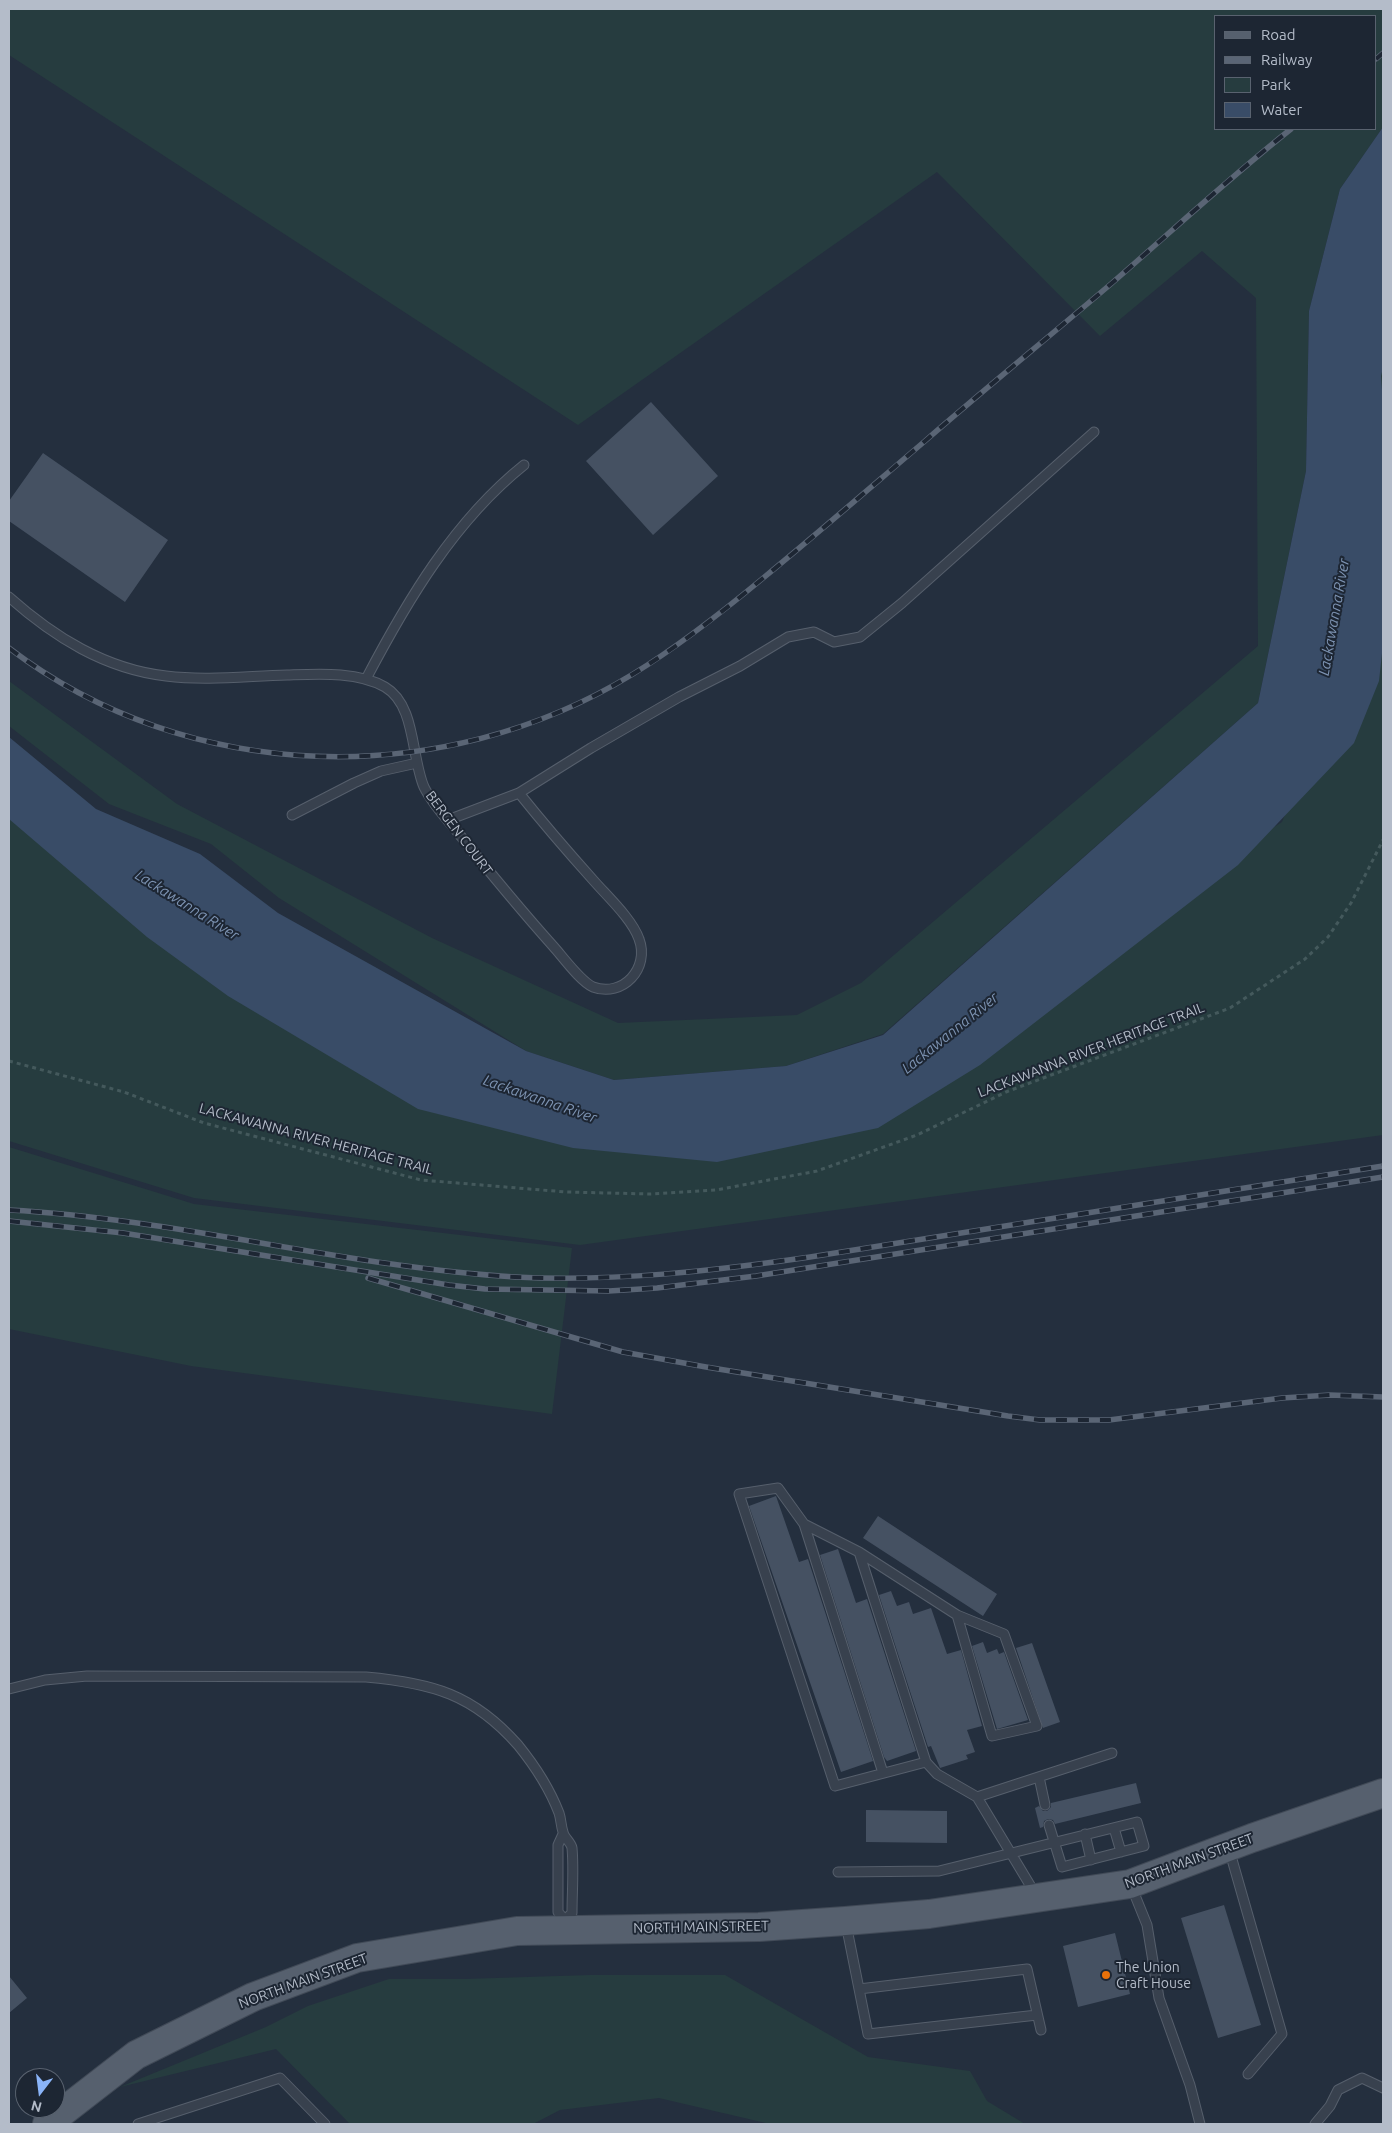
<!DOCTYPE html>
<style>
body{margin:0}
#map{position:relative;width:1392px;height:2133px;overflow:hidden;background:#242f3e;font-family:Ubuntu,sans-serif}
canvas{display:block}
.frame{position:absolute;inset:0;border:10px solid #b4bcc9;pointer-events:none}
.legend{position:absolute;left:1214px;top:15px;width:162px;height:115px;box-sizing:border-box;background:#1d2633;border:1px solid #59626f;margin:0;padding:6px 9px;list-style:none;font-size:15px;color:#b4bcc9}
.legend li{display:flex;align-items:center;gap:10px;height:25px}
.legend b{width:25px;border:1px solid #59626f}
.north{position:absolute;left:15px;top:2068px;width:50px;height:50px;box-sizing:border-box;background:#1d2633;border:1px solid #59626f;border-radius:50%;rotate:195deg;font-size:14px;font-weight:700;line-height:20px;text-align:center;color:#b4bcc9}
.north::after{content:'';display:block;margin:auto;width:18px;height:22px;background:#8ab4f8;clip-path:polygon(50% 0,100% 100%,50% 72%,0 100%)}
</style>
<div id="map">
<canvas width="1392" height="2133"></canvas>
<div class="frame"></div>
<ul class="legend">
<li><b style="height:6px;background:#56606e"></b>Road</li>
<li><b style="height:6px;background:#5a6575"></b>Railway</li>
<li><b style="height:14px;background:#263c3f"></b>Park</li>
<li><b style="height:14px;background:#394c67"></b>Water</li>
</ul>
<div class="north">N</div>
</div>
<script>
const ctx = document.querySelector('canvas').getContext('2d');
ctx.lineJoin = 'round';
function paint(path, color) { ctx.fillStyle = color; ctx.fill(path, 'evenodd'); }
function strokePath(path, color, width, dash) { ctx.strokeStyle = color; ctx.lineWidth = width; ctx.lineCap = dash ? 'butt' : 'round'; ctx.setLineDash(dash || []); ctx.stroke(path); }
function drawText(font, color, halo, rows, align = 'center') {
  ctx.font = font + ' Ubuntu,sans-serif'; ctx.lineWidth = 4; ctx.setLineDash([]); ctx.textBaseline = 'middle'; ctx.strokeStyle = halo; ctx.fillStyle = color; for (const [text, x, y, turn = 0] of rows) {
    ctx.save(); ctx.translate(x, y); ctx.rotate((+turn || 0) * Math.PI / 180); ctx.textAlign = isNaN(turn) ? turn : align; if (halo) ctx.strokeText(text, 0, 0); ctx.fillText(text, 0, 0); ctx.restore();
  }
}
paint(new Path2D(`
 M 9,9 L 1383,9 L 1383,127 L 1340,189 L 1309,311 L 1306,471 L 1258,703 L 883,1034 L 786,1066 L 614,1080 L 526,1051 L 279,898 L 211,844 L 109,804 L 9,726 L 9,681 L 177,804 L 432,938 L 618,1023 L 797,1015 L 861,983 L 1258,646 L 1256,298 L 1202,251 L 1100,336 L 937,172 L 578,425 L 9,55 ZM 1216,16 L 1376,16 L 1376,129 L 1216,129 Z
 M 1383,297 L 1383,1135 L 580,1245 L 194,1198 L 9,1141 L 9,814 L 349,1058 L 755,1104 L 1097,939 L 1282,822 L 1349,655 Z
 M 9,1147 L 194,1204 L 572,1248 L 552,1414 L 191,1366 L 9,1329 Z
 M 590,1975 L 725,1975 L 868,2057 L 970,2071 L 987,2101 L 1025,2124 L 770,2124 L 659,2098 L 560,2110 L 533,2124 L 350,2124 L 276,2049 L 120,2087 L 266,2027 L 308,2006 L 389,1979 L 465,1979 Z`), '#263c3f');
paint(new Path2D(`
 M 1383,127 L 1383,368 L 1381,376 L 1383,404 L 1383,644 L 1379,681 L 1354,743 L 1238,865 L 980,1065 L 878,1128 L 717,1162 L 573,1148 L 418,1109 L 228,996 L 147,937 L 9,819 L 9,737 L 96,809 L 200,854 L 278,913 L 526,1051 L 614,1080 L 786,1066 L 883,1035 L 1258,703 L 1306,471 L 1309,311 L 1340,189 Z`), '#394c67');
paint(new Path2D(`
 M 651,402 L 718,476 L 653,535 L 586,461 Z
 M 43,453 L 168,540 L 125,602 L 9,521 L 9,501 Z
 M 776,1496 L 799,1562 L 808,1559 L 873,1761 L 841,1772 L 749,1506 Z
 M 878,1516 L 997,1594 L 983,1616 L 863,1538 Z
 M 838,1549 L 856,1603 L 867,1599 L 916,1751 L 887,1761 L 884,1757 L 820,1555 Z
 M 891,1591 L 897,1606 L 909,1602 L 913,1614 L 931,1608 L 947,1654 L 961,1650 L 982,1726 L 967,1730 L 975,1752 L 966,1755 L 968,1759 L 940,1768 L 931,1746 L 928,1747 L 879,1595 Z
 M 983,1642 L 987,1653 L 997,1649 L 999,1654 L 1004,1652 L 1028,1720 L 997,1729 L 972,1646 Z
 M 1032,1643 L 1060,1722 L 1043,1728 L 1016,1648 Z
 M 1136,1783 L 1141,1803 L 1055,1824 L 1053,1820 L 1048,1819 L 1044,1821 L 1043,1827 L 1040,1828 L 1035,1808 L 1039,1806 L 1043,1811 L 1047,1811 L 1051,1807 L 1051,1803 Z
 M 866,1810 L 947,1811 L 947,1843 L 866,1842 Z
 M 1224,1905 L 1261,2025 L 1218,2038 L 1181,1918 Z
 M 1115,1933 L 1130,1994 L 1078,2007 L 1063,1946 Z
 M 9,1976 L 27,1998 L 9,2013 Z`), '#455162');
const lane = new Path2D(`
 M 9,597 C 54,637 105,669 166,676 C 206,681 247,676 287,675 C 316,674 358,671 385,687 C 416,705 411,757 424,787 C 432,803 444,816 455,829 C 487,869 519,908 553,946 C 563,957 580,981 593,987 C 623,998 650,968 639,939 C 632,919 608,897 594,881 C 568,852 543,823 519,793
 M 366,679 C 407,601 454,521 524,465
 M 292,815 L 354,783 L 381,771 L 417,763
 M 448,820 L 519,793 L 591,748 L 679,697 L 740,666 L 788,637 L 814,632 L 834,642 L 860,637 L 902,603 L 1094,432
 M 804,1524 L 778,1488 L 739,1494 L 835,1786 L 926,1762
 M 859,1552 L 926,1762 L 937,1774 L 977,1797
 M 9,1689 L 45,1680 L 87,1676 L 366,1677 C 432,1683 473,1694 518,1745 C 535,1766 549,1787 559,1813 C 561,1819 561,1826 563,1832 C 564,1838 571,1842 572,1848 C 574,1869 572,1892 572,1913 L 565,1920 L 558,1912 L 558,1845 L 563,1834
 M 883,1773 L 804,1524 L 859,1552 L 957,1615 L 992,1736 L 1037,1726 L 1004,1634 L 957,1615
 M 1039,1777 L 1045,1805
 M 1114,1828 L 1121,1852
 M 1085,1834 L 1091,1860
 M 1229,1849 L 1282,2034 L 1248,2074
 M 838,1872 L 939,1871 L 1137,1822 L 1144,1846 L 1062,1867 L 1049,1825
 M 1132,1888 L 1147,1925 L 1159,1998 L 1190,2085 L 1200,2124
 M 1036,1895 L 977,1797 L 1112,1753
 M 846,1924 L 868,2034 L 1037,2015
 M 859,1989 L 1027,1969 L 1041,2030
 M 138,2124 L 280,2078 L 325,2124
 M 1315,2124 L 1330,2106 L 1338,2090 L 1362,2078 L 1383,2088`);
const primary = new Path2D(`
 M 47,2124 L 136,2055 L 253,1997 L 357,1958 L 517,1931 L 759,1927 L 845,1921 L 929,1914 L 1130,1884 L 1252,1838 L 1383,1793`);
strokePath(lane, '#565f6c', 11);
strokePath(primary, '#414a57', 30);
strokePath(new Path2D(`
 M 9,1061 L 124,1092 L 204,1123 L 421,1180 L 566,1192 L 651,1194 L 716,1190 L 817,1171 L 917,1135 L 1006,1092 L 1230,1008 L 1305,959 L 1328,937 L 1351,903 L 1383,840`), '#44595c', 3, [4, 4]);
strokePath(lane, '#38414e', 9);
strokePath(primary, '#56606e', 28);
const rail = new Path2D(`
 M 1376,59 L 1383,53
 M 9,648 C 189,785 442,791 633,674 C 679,646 721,613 762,579 C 817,534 871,487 925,441 C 987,387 1050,336 1112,283 C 1171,232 1229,178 1291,129
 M 9,1210 C 179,1219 345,1267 515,1277 C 614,1282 713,1271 810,1257 L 1383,1166
 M 9,1221 L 123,1233 L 449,1285 L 485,1289 L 609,1291 L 657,1288 L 756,1276 L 1383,1177
 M 368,1278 L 623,1352 L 706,1367 L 1008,1416 L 1040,1420 L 1109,1420 L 1282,1398 L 1330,1395 L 1383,1397`);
strokePath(rail, '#5a6575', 5.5);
strokePath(rail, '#1d2633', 4, [11]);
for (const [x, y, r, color] of [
 [1106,1975,5,"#e8710a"]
]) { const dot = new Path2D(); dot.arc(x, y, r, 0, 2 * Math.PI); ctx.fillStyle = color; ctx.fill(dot); strokePath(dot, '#1d2633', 2); }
drawText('14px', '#b4bcc9', '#1d2633', [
 ["BERGEN COURT",459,833,53],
 ["LACKAWANNA RIVER HERITAGE TRAIL",1091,1050,-21],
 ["LACKAWANNA RIVER HERITAGE TRAIL",316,1139,15],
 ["NORTH MAIN STREET",1189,1861,-20],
 ["NORTH MAIN STREET",701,1927,-1],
 ["NORTH MAIN STREET",303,1981,-20]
]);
drawText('14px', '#b4bcc9', '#1d2633', [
 ["The Union",1116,1967],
 ["Craft House",1116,1983]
], 'left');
drawText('italic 15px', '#7c92b1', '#1d2633', [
 ["Lackawanna River",1334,617,-80],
 ["Lackawanna River",187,905,32],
 ["Lackawanna River",950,1033,-39],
 ["Lackawanna River",540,1099,19]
]);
</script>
